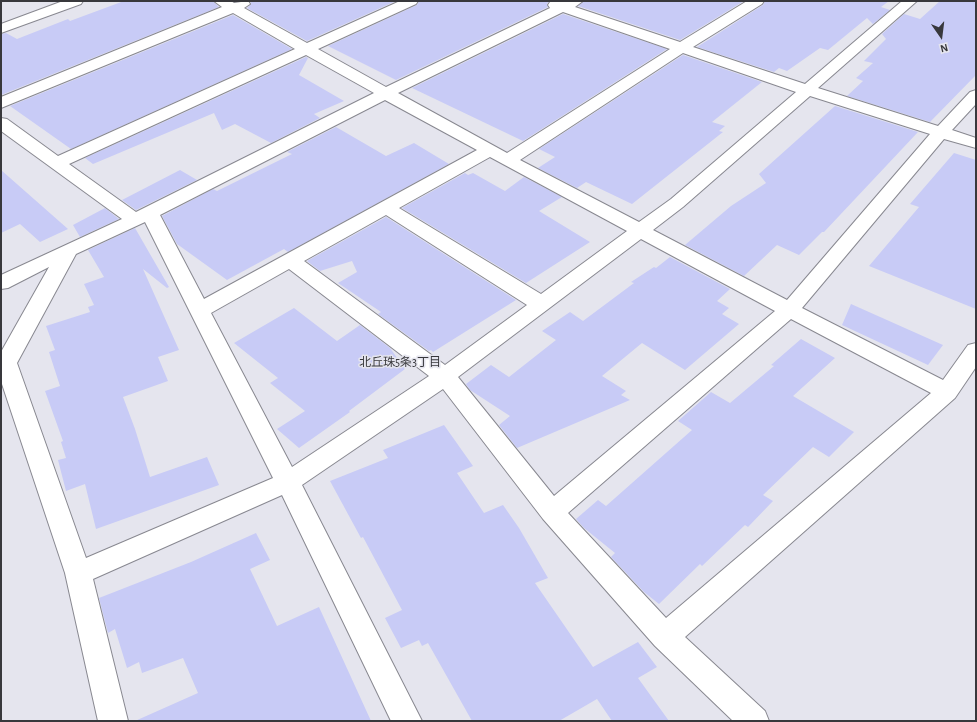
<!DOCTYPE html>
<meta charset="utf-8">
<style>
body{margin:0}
#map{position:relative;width:977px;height:722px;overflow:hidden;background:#e5e5ee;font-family:"Alegreya Sans",sans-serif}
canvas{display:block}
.frame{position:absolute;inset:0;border:2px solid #38383c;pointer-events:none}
.north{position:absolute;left:921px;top:16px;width:40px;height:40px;-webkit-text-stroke:3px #e5e5ee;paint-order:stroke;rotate:166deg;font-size:11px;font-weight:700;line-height:16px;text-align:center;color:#38383c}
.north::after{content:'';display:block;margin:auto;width:14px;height:18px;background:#38383c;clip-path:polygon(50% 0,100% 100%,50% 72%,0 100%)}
</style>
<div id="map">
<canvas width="977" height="722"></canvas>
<div class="frame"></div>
<div class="north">N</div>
</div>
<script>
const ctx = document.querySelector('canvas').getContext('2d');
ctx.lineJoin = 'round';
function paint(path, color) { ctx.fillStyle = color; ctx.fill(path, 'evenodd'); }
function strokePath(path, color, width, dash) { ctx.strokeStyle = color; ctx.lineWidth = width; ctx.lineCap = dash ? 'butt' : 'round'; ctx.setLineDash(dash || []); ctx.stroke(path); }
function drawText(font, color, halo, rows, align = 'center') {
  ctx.font = font + ' "Alegreya Sans","Noto Sans JP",sans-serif'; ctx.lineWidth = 3; ctx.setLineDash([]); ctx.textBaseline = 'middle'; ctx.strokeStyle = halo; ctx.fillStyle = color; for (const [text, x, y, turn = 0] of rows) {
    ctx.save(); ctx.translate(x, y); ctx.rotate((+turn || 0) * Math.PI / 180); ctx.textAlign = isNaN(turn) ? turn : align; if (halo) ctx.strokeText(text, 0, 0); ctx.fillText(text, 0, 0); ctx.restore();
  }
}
paint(new Path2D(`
 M 124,1 L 213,1 L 219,7 L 1,95 L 1,34 L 6,33 L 17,39 L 68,19 L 70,21 Z
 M 250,1 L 396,1 L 307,41 L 247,8 L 251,4 Z
 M 419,1 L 549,1 L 547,4 L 548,7 L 396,80 L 328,46 L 417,5 Z
 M 584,1 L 744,1 L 680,40 L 578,6 Z
 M 765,1 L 889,1 L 881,7 L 890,10 L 873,24 L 867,18 L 828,50 L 820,48 L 787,71 L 779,68 L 774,72 L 697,47 L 763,5 Z
 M 940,1 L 976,1 L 976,75 L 930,122 L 847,96 L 863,81 L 856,78 L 873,63 L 864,61 L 886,39 L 882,34 L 904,14 L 920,19 Z
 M 563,14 L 667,49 L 523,141 L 412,88 Z
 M 233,15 L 292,49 L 71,149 L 10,106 Z
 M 683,55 L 762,82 L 712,122 L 725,126 L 719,131 L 723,132 L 632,204 L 586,182 L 577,188 L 538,168 L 555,157 L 539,149 Z
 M 306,57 L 308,58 L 299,75 L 344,101 L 314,114 L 320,118 L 271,143 L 235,124 L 222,130 L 214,113 L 93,164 L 85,158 Z
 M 835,106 L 918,132 L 824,232 L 822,232 L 799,255 L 777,245 L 744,276 L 685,245 L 731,206 L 766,183 L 759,174 Z
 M 336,127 L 386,156 L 414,143 L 449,164 L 288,252 L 284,249 L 227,280 L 177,244 L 162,216 L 213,189 L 217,191 L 292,154 L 287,152 Z
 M 954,153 L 976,160 L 976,309 L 869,266 L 919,207 L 910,204 Z
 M 1,170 L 68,229 L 40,242 L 20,224 L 1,233 Z
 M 180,170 L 197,180 L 136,210 L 122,200 Z
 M 465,173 L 468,175 L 473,173 L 505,191 L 524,177 L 562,197 L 539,211 L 590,242 L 526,283 L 402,208 Z
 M 105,208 L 119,219 L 80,237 L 73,225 Z
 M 386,217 L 516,300 L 433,352 L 431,350 L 429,351 L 378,314 L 381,312 L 338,283 L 357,272 L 352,261 L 320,271 L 307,261 Z
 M 135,228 L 169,287 L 167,288 L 143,269 L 179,350 L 158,357 L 168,381 L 123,397 L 135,429 L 150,477 L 207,457 L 219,485 L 96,529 L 85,484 L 66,491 L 58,460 L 66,458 L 61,442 L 63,441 L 45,391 L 60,386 L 49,352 L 55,350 L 46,326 L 90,312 L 88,307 L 94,305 L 84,284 L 104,277 L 88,250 Z
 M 670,257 L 730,289 L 717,301 L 729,308 L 722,314 L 739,324 L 685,370 L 642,343 L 602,376 L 626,391 L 621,395 L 630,400 L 517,448 L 499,425 L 510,416 L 470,390 L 466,384 L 491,365 L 509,377 L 556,340 L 542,331 L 570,312 L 583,321 L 634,283 L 631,282 L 654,267 L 656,268 Z
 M 851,304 L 943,345 L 928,365 L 842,325 Z
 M 294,308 L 337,341 L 360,325 L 390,348 L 405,369 L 349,411 L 350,412 L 299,448 L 277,429 L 305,411 L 270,383 L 278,378 L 234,343 Z
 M 801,339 L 835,358 L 793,396 L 854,432 L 829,457 L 813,447 L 763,495 L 773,501 L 748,527 L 745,525 L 702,566 L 700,564 L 659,604 L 644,592 L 611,557 L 615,553 L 584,528 L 576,519 L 598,500 L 606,506 L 692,430 L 678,421 L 711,392 L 730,403 L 774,366 L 771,365 Z
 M 444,425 L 473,466 L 457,473 L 484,513 L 503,505 L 519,528 L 548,578 L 535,583 L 593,667 L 638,642 L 657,667 L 638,678 L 669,721 L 612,721 L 597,699 L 559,721 L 472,721 L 428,643 L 422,646 L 419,640 L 401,648 L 385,618 L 402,610 L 363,537 L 361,538 L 330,481 L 388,458 L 383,450 Z
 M 256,533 L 270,560 L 250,569 L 277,626 L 319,607 L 371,721 L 135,721 L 198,693 L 183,658 L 142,673 L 139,662 L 127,668 L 115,629 L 108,633 L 99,598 L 191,562 Z`), '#c8cbf6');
const minor = new Path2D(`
 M 63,1 L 83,1 L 81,4 L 1,33 L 1,24 Z
 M 214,1 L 231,1 L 234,3 L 248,1 L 250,4 L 244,8 L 307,43 L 400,1 L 418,1 L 416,4 L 318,49 L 386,87 L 550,8 L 548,5 L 550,2 C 558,0 574,1 583,1 L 575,7 L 680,42 L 747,1 L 764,1 L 762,4 L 693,47 L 805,84 L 902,1 L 917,1 L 818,88 L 938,126 L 970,92 L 976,90 L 976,104 L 952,130 L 976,138 L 976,148 L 944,139 L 802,308 L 943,380 L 968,345 L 976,343 L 976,367 L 955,398 L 685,637 L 765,711 L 769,721 L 733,721 L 655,646 L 543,519 L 443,389 L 302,485 L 422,721 L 391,721 L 282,495 L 93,579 L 128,721 L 98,721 L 65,573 L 1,381 L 1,352 L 49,267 L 8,288 L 1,289 L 1,275 L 122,219 L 1,131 L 1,118 L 7,119 L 58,156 L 295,49 L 233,13 L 1,108 L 1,97 L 222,7 ZM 563,12 L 670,49 L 507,153 L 398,93 ZM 683,53 L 796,92 L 671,199 L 639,222 L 520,160 ZM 306,55 L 374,93 L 136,212 L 69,164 ZM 810,96 L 930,134 L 787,300 L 653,230 L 683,207 ZM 385,100 L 477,150 L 204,299 L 160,215 ZM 490,157 L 627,231 L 541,294 L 399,208 ZM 386,215 L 527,305 L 445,365 L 304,261 ZM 145,222 L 273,478 L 86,558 L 17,363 L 76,254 ZM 641,239 L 775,311 L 554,496 L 458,377 ZM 289,269 L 429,376 L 292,467 L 211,313 ZM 791,319 L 931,393 L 666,618 L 568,513 Z`);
strokePath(minor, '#888890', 2);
paint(minor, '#fff');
drawText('12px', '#38383c', '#e5e5ee', [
 ["北丘珠5条3丁目",400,362]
]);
</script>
